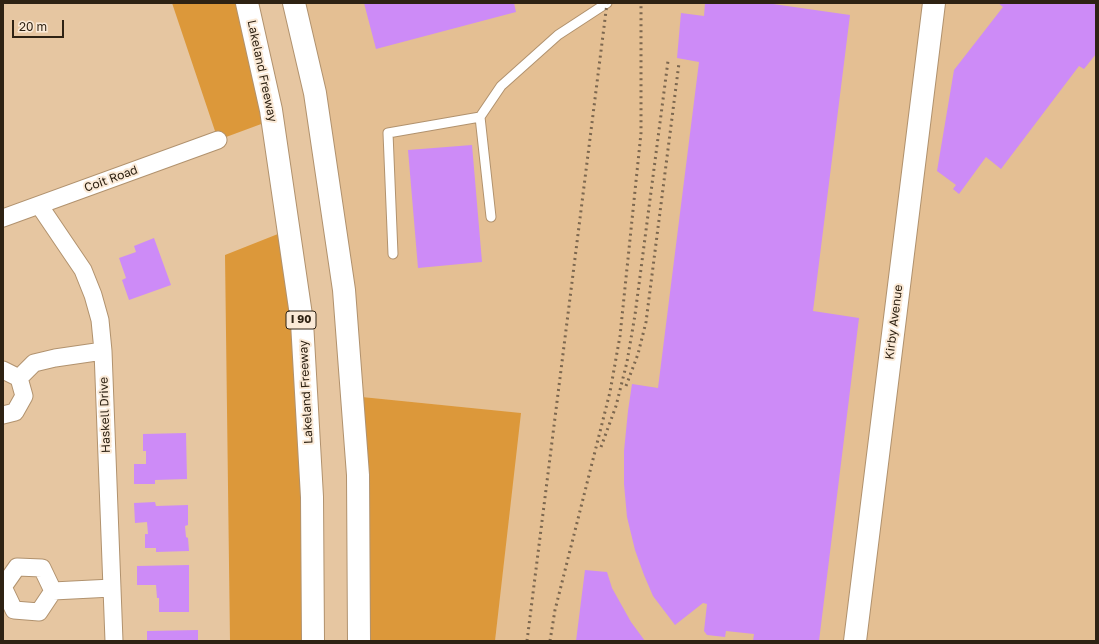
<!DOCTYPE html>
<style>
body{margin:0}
#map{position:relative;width:1099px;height:644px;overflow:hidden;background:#e6c6a1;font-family:"Golos Text",sans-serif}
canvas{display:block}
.frame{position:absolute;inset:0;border:4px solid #2e2213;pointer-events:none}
.scale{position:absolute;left:12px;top:20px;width:52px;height:18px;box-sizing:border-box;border:2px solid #2e2213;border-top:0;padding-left:5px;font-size:12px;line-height:14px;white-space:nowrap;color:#2e2213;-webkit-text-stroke:3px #fbead7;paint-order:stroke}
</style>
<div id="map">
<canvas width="1099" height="644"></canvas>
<div class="frame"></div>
<div class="scale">20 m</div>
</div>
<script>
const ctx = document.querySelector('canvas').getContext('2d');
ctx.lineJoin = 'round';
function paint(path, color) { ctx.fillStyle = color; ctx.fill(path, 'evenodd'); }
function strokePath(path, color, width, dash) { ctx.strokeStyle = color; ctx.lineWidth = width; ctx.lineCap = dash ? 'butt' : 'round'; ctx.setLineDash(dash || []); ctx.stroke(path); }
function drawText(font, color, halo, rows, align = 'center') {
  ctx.font = font + ' "Golos Text",sans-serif'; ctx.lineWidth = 4; ctx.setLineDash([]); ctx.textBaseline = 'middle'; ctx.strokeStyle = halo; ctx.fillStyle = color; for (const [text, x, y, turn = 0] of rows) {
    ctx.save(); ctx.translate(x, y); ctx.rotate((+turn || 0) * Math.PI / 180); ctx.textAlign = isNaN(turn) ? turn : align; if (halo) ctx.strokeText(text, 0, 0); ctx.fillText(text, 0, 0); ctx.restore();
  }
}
paint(new Path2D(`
 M 294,3 L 1096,3 L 1096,641 L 495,641 L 520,413 L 352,396 Z`), '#e4bf93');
paint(new Path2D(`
 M 172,3 L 247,3 L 272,120 L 218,140 Z
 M 288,230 L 313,641 L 230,641 L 225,255 Z
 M 352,396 L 521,413 L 495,641 L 359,641 Z`), '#dc983a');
paint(new Path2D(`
 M 364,3 L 514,3 L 516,12 L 376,49 Z
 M 705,3 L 766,3 L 850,15 L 813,311 L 859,318 L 819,641 L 753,641 L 754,634 L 726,631 L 725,637 L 707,635 L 704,631 L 707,604 L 703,603 L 675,625 L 653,596 L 644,575 L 635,550 L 627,517 L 624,484 L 624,451 L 628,411 L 632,384 L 658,388 L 699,62 L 677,58 L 681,13 L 704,16 Z
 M 998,3 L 1096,3 L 1096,54 L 1084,69 L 1079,66 L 1001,169 L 986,157 L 959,194 L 953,189 L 956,185 L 937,171 L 954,70 L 1003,7 Z
 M 472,145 L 482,262 L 418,268 L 408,150 Z
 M 154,238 L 171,285 L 129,300 L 122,280 L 126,278 L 119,258 L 136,252 L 134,246 Z
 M 186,433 L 187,479 L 155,480 L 155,484 L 134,484 L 134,464 L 146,464 L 146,451 L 143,451 L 143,434 Z
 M 155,502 L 156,506 L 188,505 L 188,525 L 185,526 L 186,537 L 188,538 L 189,551 L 156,552 L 156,548 L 145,548 L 145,534 L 148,534 L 147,522 L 135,523 L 134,503 Z
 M 189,565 L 189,612 L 159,612 L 159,598 L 157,598 L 156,585 L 137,585 L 137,566 Z
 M 585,570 L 607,572 L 612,588 L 631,622 L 645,641 L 576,641 Z
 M 198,630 L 198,641 L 147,641 L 147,631 Z`), '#cd8bf7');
const service = new Path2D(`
 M 480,117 L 491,217
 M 393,254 L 388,133 L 480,117 L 501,86 L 558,35 L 607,3`);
const minor = new Path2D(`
 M 39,205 L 83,270 L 93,295 L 100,320 L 103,351 L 114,641
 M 3,218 L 218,140
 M 3,370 L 19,378 L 24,396 L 15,412 L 3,415
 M 19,378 L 34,363 L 55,358 L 103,351
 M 17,567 L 42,568 L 53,591 L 39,612 L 14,610 L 3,587 Z
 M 53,591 L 112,588`);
const tertiary = new Path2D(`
 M 855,641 L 934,3`);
const motorway = new Path2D(`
 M 247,3 L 271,110 L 302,322 L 312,497 L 313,641
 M 294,3 L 315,93 L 344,290 L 358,475 L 359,641`);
strokePath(service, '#b1926e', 11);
strokePath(minor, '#b1926e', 19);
strokePath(tertiary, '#b1926e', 24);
strokePath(motorway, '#b1926e', 24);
strokePath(service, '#fff', 9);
strokePath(minor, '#fff', 17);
strokePath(tertiary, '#fff', 22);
strokePath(motorway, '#fff', 22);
strokePath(new Path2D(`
 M 626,386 L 638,354 L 646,322 L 679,63
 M 601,447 L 616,406 L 627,362 L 635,315 L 668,61
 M 527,641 L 607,3
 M 550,641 L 555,610 L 610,392 L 620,336 L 641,133 L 641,3`), '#7c674f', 3, [2, 4]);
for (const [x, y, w] of [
 [301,320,30]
]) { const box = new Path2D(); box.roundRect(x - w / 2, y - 9, w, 18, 3); ctx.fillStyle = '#fbead7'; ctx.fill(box); strokePath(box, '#2e2213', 1); }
drawText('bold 11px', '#2e2213', null, [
 ["I 90",301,320]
]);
drawText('12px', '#2e2213', '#fbead7', [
 ["Lakeland Freeway",262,71,78],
 ["Coit Road",111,179,-20],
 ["Kirby Avenue",894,322,-83],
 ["Lakeland Freeway",306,392,-93],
 ["Haskell Drive",105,415,-92]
]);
</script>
